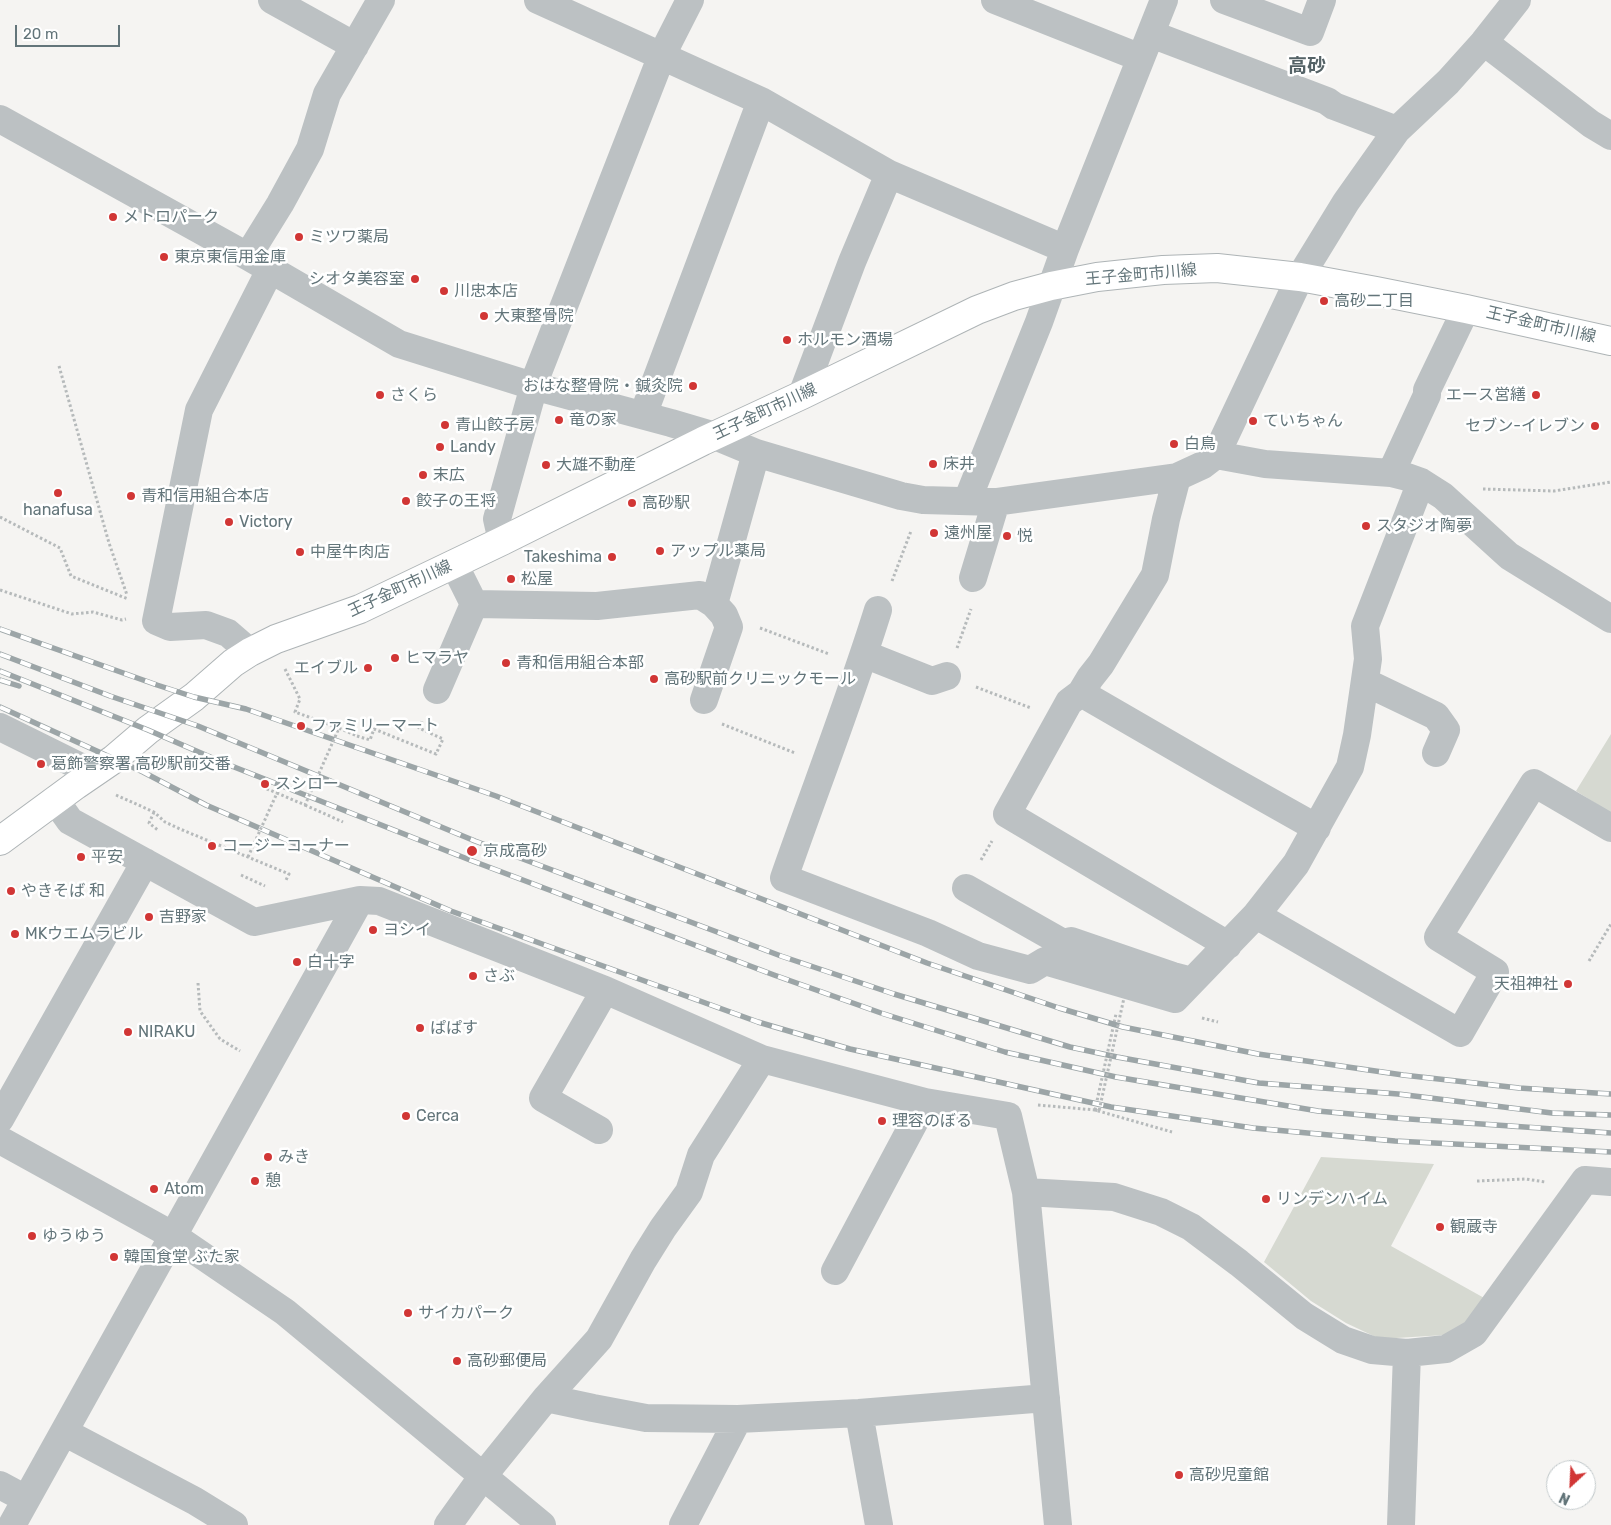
<!DOCTYPE html>
<meta charset="utf-8">
<style>
body{margin:0}
#map{position:relative;width:1611px;height:1525px;overflow:hidden;background:#f5f4f2;font-family:Rubik,sans-serif}
canvas{display:block}
.north{position:absolute;left:1546px;top:1460px;width:50px;height:50px;box-sizing:border-box;background:#fff;border:1px solid #c1c8ca;border-radius:50%;rotate:205deg;font-size:14px;font-weight:700;line-height:20px;text-align:center;color:#63757a}
.north::after{content:'';display:block;margin:auto;width:18px;height:22px;background:#d13635;clip-path:polygon(50% 0,100% 100%,50% 72%,0 100%)}
.scale{position:absolute;left:15px;top:25px;width:105px;height:22px;box-sizing:border-box;border:2px solid #63757a;border-top:0;padding-left:6px;font-size:15px;line-height:18px;white-space:nowrap;color:#63757a;-webkit-text-stroke:4px #fff;paint-order:stroke}
</style>
<div id="map">
<canvas width="1611" height="1525"></canvas>
<div class="north">N</div>
<div class="scale">20 m</div>
</div>
<script>
const ctx = document.querySelector('canvas').getContext('2d');
ctx.lineJoin = 'round';
function paint(path, color) { ctx.fillStyle = color; ctx.fill(path, 'evenodd'); }
function strokePath(path, color, width, dash) { ctx.strokeStyle = color; ctx.lineWidth = width; ctx.lineCap = dash ? 'butt' : 'round'; ctx.setLineDash(dash || []); ctx.stroke(path); }
function drawText(font, color, halo, rows, align = 'center') {
  ctx.font = font + ' Rubik,"Noto Sans JP",sans-serif'; ctx.lineWidth = 5; ctx.setLineDash([]); ctx.textBaseline = 'middle'; ctx.strokeStyle = halo; ctx.fillStyle = color; for (const [text, x, y, turn = 0] of rows) {
    ctx.save(); ctx.translate(x, y); ctx.rotate((+turn || 0) * Math.PI / 180); ctx.textAlign = isNaN(turn) ? turn : align; if (halo) ctx.strokeText(text, 0, 0); ctx.fillText(text, 0, 0); ctx.restore();
  }
}
paint(new Path2D(`
 M 1611,734 L 1611,813 L 1576,791 Z
 M 1321,1157 L 1434,1164 L 1391,1246 L 1486,1299 L 1466,1323 L 1445,1335 L 1380,1339 L 1346,1323 L 1311,1301 L 1264,1262 Z`), '#d6d9d1');
const major = new Path2D(`
 M 0,841 L 76,785 L 114,759 L 148,730 L 194,697 L 233,663 L 250,652 L 276,639 L 360,609 L 502,541 L 703,441 L 802,395 L 977,310 L 1014,296 L 1051,286 L 1097,277 L 1163,270 L 1217,268 L 1300,277 L 1376,291 L 1466,309 L 1611,341`);
strokePath(major, '#aeb4b6', 30);
strokePath(new Path2D(`
 M 59,366 L 109,543 L 127,595
 M 1483,489 L 1554,491 L 1611,482
 M 0,517 L 60,548 L 71,576 L 128,599
 M 892,581 L 911,531
 M 0,590 L 72,614 L 93,612 L 122,620 L 126,619
 M 760,628 L 829,654
 M 957,648 L 971,609
 M 285,669 L 300,699 L 295,712 L 339,728
 M 976,687 L 1031,708
 M 722,724 L 795,753
 M 357,736 L 370,740 L 374,729 L 436,754 L 443,739 L 419,728 L 423,719
 M 262,787 L 277,793
 M 116,795 L 154,812 L 165,822 L 180,829 L 289,874 L 285,882
 M 305,805 L 343,822
 M 154,812 L 149,823 L 159,831
 M 981,860 L 992,841
 M 241,875 L 265,886
 M 1589,961 L 1611,924
 M 198,983 L 200,1011 L 220,1039 L 240,1051
 M 1202,1018 L 1218,1022
 M 1038,1105 L 1095,1110 L 1172,1132
 M 1095,1110 L 1116,1014
 M 1477,1181 L 1526,1179 L 1545,1182`), '#b6babb', 3, [2.5, 2.5]);
strokePath(new Path2D(`
 M 272,0 L 355,46
 M 538,0 L 761,101 L 889,174 L 1065,249
 M 995,0 L 1141,58
 M 1224,0 L 1310,32 L 1322,0
 M 1151,34 L 1327,101 L 1334,106 L 1397,130
 M 1484,42 L 1591,124 L 1611,136
 M 0,119 L 249,257 L 399,344 L 533,386 L 671,423 L 715,436 L 756,453 L 901,496 L 923,500 L 996,502 L 1177,477 L 1203,465 L 1216,455 L 1300,277 L 1346,202 L 1397,130 L 1448,82 L 1484,42 L 1517,0
 M 249,257 L 254,246 L 280,204 L 310,149 L 327,94 L 381,0
 M 802,395 L 852,262 L 889,174
 M 643,415 L 761,101
 M 1216,455 L 1265,464 L 1391,473 L 1407,477 L 1421,482 L 1443,496 L 1509,556 L 1611,619
 M 1391,473 L 1427,395 L 1427,390 L 1466,309
 M 1177,477 L 1166,519 L 1155,575 L 1101,664 L 1090,678 L 1081,693 L 1069,702 L 1007,814 L 1228,945
 M 967,501 L 1039,322 L 1065,249 L 1164,0
 M 502,541 L 497,519 L 537,375 L 662,55 L 690,0
 M 973,578 L 996,502
 M 474,604 L 597,606 L 700,595 L 714,604 L 756,453
 M 878,610 C 850,700 815,789 784,878 L 928,933 L 978,956 L 1030,970 L 1045,961 L 1175,999 L 1256,915 L 1296,864 L 1350,767 L 1357,735 L 1368,659 L 1365,626 L 1421,482
 M 250,652 L 228,633 L 206,625 L 170,627 L 156,621 L 199,410 L 270,270
 M 864,654 L 932,681 L 947,676
 M 1365,682 L 1436,716 L 1446,730 L 1436,753
 M 437,690 L 474,604 L 454,564
 M 1081,693 L 1221,774 L 1317,828
 M 704,700 L 729,627 L 724,615 L 714,604
 M 0,727 L 93,773
 M 55,800 L 70,821 L 254,922 L 360,900 L 379,901 L 605,990 L 762,1059 L 925,1102 L 1008,1116 L 1026,1192 L 1058,1525
 M 966,888 L 1063,943 L 1071,941 L 1173,976 L 1192,981
 M 1256,915 L 1460,1033 L 1495,972 L 1438,937 L 1534,783 L 1611,828
 M 0,1119 L 145,862
 M 599,1130 L 543,1098 L 605,990
 M 0,1140 L 172,1235 L 285,1312 L 542,1525
 M 1026,1192 L 1114,1197 L 1161,1212 L 1191,1227 L 1239,1263 L 1304,1316 L 1343,1340 L 1372,1350 L 1407,1353 L 1446,1349 L 1474,1333 L 1585,1180 L 1611,1182
 M 835,1271 L 925,1102
 M 546,1398 L 593,1408 L 646,1418 L 738,1419 L 859,1413 L 1046,1398
 M 859,1413 L 879,1525
 M 64,1432 L 195,1501 L 234,1525
 M 0,1485 L 26,1499
 M 12,1525 L 360,900
 M 448,1525 L 483,1476 L 546,1398 L 599,1339 L 643,1260 L 663,1228 L 689,1192 L 701,1155 L 762,1059
 M 683,1525 L 738,1419
 M 1401,1525 L 1407,1353`), '#bcc1c3', 28);
strokePath(major, '#fff', 28);
const rail = new Path2D(`
 M 0,629 L 157,685 L 194,697 L 246,709 L 496,796 L 927,963 L 1059,1008 L 1123,1027 L 1258,1054 L 1403,1075 L 1519,1088 L 1611,1094
 M 0,654 L 110,696 L 198,726 L 475,841 L 781,956 L 894,994 L 1070,1047 L 1117,1057 L 1259,1083 L 1398,1094 L 1552,1113 L 1611,1115
 M 0,671 L 148,730 L 224,763 L 470,860 L 774,975 L 881,1013 L 1005,1052 L 1116,1077 L 1318,1111 L 1395,1118 L 1611,1133
 M 0,680 L 19,686
 M 0,707 L 143,772 L 206,805 L 451,911 L 758,1022 L 850,1049 L 1111,1107 L 1253,1128 L 1395,1141 L 1611,1152`);
strokePath(rail, '#9ca5a7', 5.5);
strokePath(rail, '#fff', 4, [11]);
strokePath(new Path2D(`
 M 248,857 L 277,793 L 305,805 L 339,728 L 357,736
 M 1095,1110 L 1099,1111 L 1124,998`), '#b6babb', 3, [2.5, 2.5]);
for (const [x, y, r, color] of [
 [113,217,5,"#d13635"],
 [299,237,5,"#d13635"],
 [164,257,5,"#d13635"],
 [415,279,5,"#d13635"],
 [444,291,5,"#d13635"],
 [1324,301,5,"#d13635"],
 [484,316,5,"#d13635"],
 [787,340,5,"#d13635"],
 [693,386,5,"#d13635"],
 [380,395,5,"#d13635"],
 [1536,395,5,"#d13635"],
 [559,420,5,"#d13635"],
 [1253,421,5,"#d13635"],
 [445,425,5,"#d13635"],
 [1595,426,5,"#d13635"],
 [1174,444,5,"#d13635"],
 [440,447,5,"#d13635"],
 [933,464,5,"#d13635"],
 [546,465,5,"#d13635"],
 [423,475,5,"#d13635"],
 [58,493,5,"#d13635"],
 [131,496,5,"#d13635"],
 [406,501,5,"#d13635"],
 [632,503,5,"#d13635"],
 [229,522,5,"#d13635"],
 [1366,526,5,"#d13635"],
 [934,533,5,"#d13635"],
 [1007,536,5,"#d13635"],
 [660,551,5,"#d13635"],
 [300,552,5,"#d13635"],
 [612,557,5,"#d13635"],
 [511,579,5,"#d13635"],
 [395,658,5,"#d13635"],
 [506,663,5,"#d13635"],
 [368,668,5,"#d13635"],
 [654,679,5,"#d13635"],
 [301,726,5,"#d13635"],
 [41,764,5,"#d13635"],
 [265,784,5,"#d13635"],
 [212,846,5,"#d13635"],
 [472,851,6,"#d13635"],
 [81,857,5,"#d13635"],
 [11,891,5,"#d13635"],
 [149,917,5,"#d13635"],
 [373,930,5,"#d13635"],
 [15,934,5,"#d13635"],
 [297,962,5,"#d13635"],
 [473,976,5,"#d13635"],
 [1568,984,5,"#d13635"],
 [420,1028,5,"#d13635"],
 [128,1032,5,"#d13635"],
 [406,1116,5,"#d13635"],
 [882,1121,5,"#d13635"],
 [268,1157,5,"#d13635"],
 [255,1181,5,"#d13635"],
 [154,1189,5,"#d13635"],
 [1266,1199,5,"#d13635"],
 [1440,1227,5,"#d13635"],
 [32,1236,5,"#d13635"],
 [114,1257,5,"#d13635"],
 [408,1313,5,"#d13635"],
 [457,1361,5,"#d13635"],
 [1179,1475,5,"#d13635"]
]) { const dot = new Path2D(); dot.arc(x, y, r, 0, 2 * Math.PI); ctx.fillStyle = color; ctx.fill(dot); strokePath(dot, '#fff', 2); }
drawText('16px', '#63757a', '#fff', [
 ["メトロパーク",123,217],
 ["ミツワ薬局",309,237],
 ["東京東信用金庫",174,257],
 ["シオタ美容室",405,279,"right"],
 ["川忠本店",454,291],
 ["高砂二丁目",1334,301],
 ["大東整骨院",494,316],
 ["ホルモン酒場",797,340],
 ["おはな整骨院・鍼灸院",683,386,"right"],
 ["さくら",390,395],
 ["エース営繕",1526,395,"right"],
 ["竜の家",569,420],
 ["ていちゃん",1263,421],
 ["青山餃子房",455,425],
 ["セブン-イレブン",1585,426,"right"],
 ["白鳥",1184,444],
 ["Landy",450,447],
 ["床井",943,464],
 ["大雄不動産",556,465],
 ["末広",433,475],
 ["青和信用組合本店",141,496],
 ["餃子の王将",416,501],
 ["高砂駅",642,503],
 ["hanafusa",58,510,"center"],
 ["Victory",239,522],
 ["スタジオ陶夢",1376,526],
 ["遠州屋",944,533],
 ["悦",1017,536],
 ["アップル薬局",670,551],
 ["中屋牛肉店",310,552],
 ["Takeshima",602,557,"right"],
 ["松屋",521,579],
 ["ヒマラヤ",405,658],
 ["青和信用組合本部",516,663],
 ["エイブル",358,668,"right"],
 ["高砂駅前クリニックモール",664,679],
 ["ファミリーマート",311,726],
 ["葛飾警察署 高砂駅前交番",51,764],
 ["スシロー",275,784],
 ["コージーコーナー",222,846],
 ["京成高砂",483,851],
 ["平安",91,857],
 ["やきそば 和",21,891],
 ["吉野家",159,917],
 ["ヨシイ",383,930],
 ["MKウエムラビル",25,934],
 ["白十字",307,962],
 ["さぶ",483,976],
 ["天祖神社",1558,984,"right"],
 ["ぱぱす",430,1028],
 ["NIRAKU",138,1032],
 ["Cerca",416,1116],
 ["理容のぼる",892,1121],
 ["みき",278,1157],
 ["憩",265,1181],
 ["Atom",164,1189],
 ["リンデンハイム",1276,1199],
 ["観蔵寺",1450,1227],
 ["ゆうゆう",42,1236],
 ["韓国食堂 ぶた家",124,1257],
 ["サイカパーク",418,1313],
 ["高砂郵便局",467,1361],
 ["高砂児童館",1189,1475]
], 'left');
drawText('16px', '#63757a', '#fff', [
 ["王子金町市川線",1141,275,-5],
 ["王子金町市川線",1541,325,13],
 ["王子金町市川線",765,412,-25],
 ["王子金町市川線",400,589,-25]
]);
drawText('bold 19px', '#546266', '#fff', [
 ["高砂",1307,67]
]);
</script>
